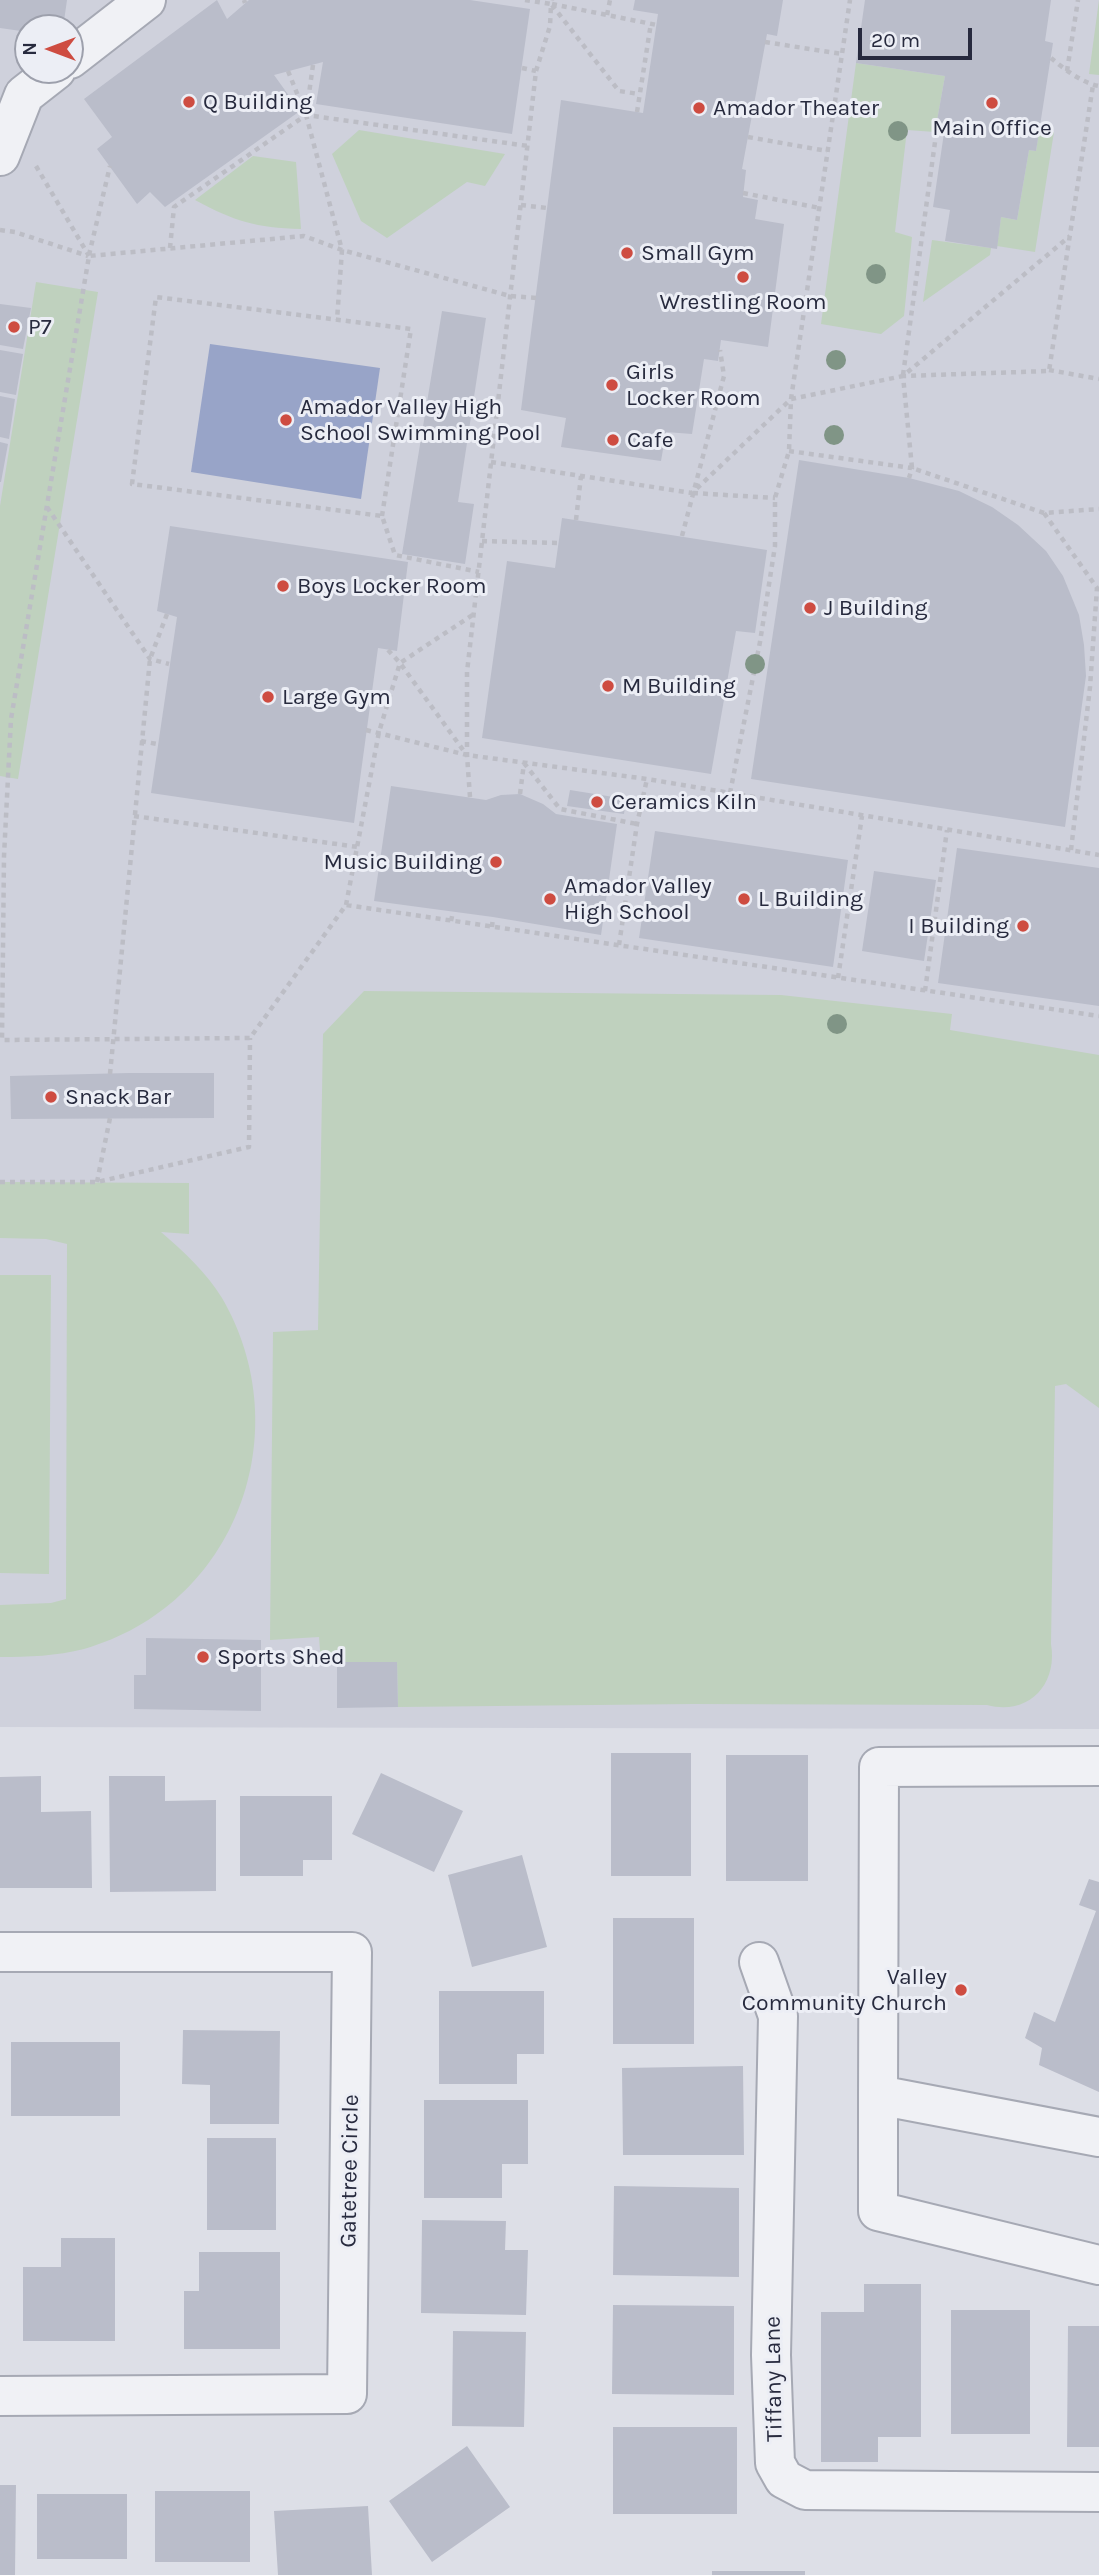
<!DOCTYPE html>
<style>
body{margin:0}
#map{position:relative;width:1099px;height:2575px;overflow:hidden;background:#dddfe7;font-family:Karla,sans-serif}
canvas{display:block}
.north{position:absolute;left:14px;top:14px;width:70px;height:70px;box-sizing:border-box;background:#eceef5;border:2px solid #9da0ac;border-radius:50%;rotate:270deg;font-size:19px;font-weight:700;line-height:28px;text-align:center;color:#272a3e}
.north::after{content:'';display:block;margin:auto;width:24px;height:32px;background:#ce4c41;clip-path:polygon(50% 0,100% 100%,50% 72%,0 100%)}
.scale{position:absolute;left:858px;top:28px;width:114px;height:32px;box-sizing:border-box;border:4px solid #272a3e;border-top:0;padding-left:9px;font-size:21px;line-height:24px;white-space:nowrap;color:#272a3e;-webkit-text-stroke:5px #eceef5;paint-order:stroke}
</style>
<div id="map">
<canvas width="1099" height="2575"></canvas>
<div class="north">N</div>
<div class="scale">20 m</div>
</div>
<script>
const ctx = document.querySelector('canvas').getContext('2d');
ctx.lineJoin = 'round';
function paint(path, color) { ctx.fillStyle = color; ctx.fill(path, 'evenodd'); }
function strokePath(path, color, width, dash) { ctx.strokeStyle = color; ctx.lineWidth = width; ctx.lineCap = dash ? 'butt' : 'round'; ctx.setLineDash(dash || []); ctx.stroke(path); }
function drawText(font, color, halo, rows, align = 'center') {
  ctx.font = font + ' Karla,sans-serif'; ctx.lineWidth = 6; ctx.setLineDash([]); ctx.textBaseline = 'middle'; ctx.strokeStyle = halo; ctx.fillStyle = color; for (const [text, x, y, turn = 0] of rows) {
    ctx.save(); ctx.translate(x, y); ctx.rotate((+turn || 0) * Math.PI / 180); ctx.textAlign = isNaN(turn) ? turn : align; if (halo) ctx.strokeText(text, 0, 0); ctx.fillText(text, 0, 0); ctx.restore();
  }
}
paint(new Path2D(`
 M 0,0 L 1099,0 L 1099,1729 L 0,1727 ZM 28,28 L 70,28 L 70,70 L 28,70 Z`), '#cfd1dc');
paint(new Path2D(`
 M 1099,0 L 1099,75 L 1089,74 Z
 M 856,63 L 945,76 L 935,132 L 907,130 L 895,232 L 912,237 L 904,316 L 881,334 L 821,324 Z
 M 359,130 L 505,154 L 485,186 L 467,182 L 387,238 L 361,221 L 332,154 Z
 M 1039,131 L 1054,132 L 1035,252 L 997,246 L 1001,217 L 1017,220 L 1029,150 L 1036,151 Z
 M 253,156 L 296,162 L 301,229 C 256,228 234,221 195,200 Z
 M 932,240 L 991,248 L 990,255 L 923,302 Z
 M 36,282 L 98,292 L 18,779 L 0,776 L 0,506 Z
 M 364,991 L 781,995 L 952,1014 L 950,1030 L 1099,1055 L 1099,1408 L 1066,1384 L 1055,1386 L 1051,1644 C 1058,1685 1028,1716 987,1705 L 693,1704 L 398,1707 L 397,1662 L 337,1662 L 321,1664 L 319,1637 L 270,1640 L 273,1332 L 318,1330 L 323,1034 Z
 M 0,1182 L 189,1183 L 189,1234 L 161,1232 C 184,1252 206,1272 222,1298 C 300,1432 236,1606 84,1649 C 57,1656 28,1657 0,1657 L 0,1605 L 51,1603 L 66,1599 L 67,1244 L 46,1239 L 0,1238 Z
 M 0,1275 L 51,1275 L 49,1574 L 0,1573 Z`), '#bfd1be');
paint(new Path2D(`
 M 210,344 L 380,368 L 361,499 L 191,472 Z`), '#98a4c8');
paint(new Path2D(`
 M 0,0 L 67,0 L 63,28 L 28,28 L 28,32 L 0,28 Z
 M 217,0 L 227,19 L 249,0 L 470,0 L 530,9 L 512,134 L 316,104 L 323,62 L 274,75 L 300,111 L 165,207 L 150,192 L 137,204 L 97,149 L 112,137 L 84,99 Z
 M 635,0 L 783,0 L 777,36 L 767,34 L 742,169 L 746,170 L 743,197 L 758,200 L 755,219 L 784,224 L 768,347 L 721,340 L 718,361 L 704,359 L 692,434 L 666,432 L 661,461 L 561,447 L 566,418 L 521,410 L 561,100 L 643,113 L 658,14 L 633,10 Z
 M 865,0 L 1051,0 L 1045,41 L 1053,43 L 1036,151 L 1029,150 L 1017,220 L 1001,217 L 997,249 L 945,241 L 950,210 L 933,207 L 944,133 L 935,132 L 945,76 L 856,63 Z
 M 0,304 L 31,308 L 23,349 L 0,345 Z
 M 442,311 L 486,318 L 458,502 L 474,504 L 465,564 L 402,554 Z
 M 0,350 L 23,354 L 16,395 L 0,392 Z
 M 0,396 L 15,399 L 9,439 L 0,437 Z
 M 0,442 L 8,444 L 1,482 L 0,482 Z
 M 799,460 L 909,478 L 959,491 L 992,507 L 1018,525 L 1046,551 L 1063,576 L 1079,615 L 1084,645 L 1086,676 L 1065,827 L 751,779 Z
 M 562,518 L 767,550 L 755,633 L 736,631 L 711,774 L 482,738 L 507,561 L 555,568 Z
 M 170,526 L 408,562 L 397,651 L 378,648 L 354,823 L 151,793 L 177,617 L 157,611 Z
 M 391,786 L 486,800 L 501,795 L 520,794 L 543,804 L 556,814 L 617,824 L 601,935 L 493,917 L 374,901 Z
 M 570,790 L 626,799 L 624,814 L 567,806 Z
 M 655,831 L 848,860 L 833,967 L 639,938 Z
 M 957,848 L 1099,868 L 1099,1006 L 938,983 Z
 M 874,871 L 936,880 L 924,961 L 862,951 Z
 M 129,1073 L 214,1073 L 214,1118 L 11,1119 L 10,1076 Z
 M 146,1638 L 261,1640 L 261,1711 L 134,1709 L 134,1675 L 146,1675 Z
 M 337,1662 L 397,1662 L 398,1707 L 337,1708 Z
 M 611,1753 L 691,1753 L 691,1876 L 611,1876 Z
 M 726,1755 L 808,1755 L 808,1881 L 726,1881 Z
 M 381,1773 L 463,1811 L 434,1872 L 352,1834 Z
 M 41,1776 L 41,1812 L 91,1811 L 92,1888 L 0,1888 L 0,1777 Z
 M 109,1776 L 165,1776 L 165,1801 L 216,1800 L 216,1891 L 110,1892 Z
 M 240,1796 L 332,1796 L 332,1860 L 303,1860 L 303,1876 L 240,1876 Z
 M 522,1855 L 547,1947 L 472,1967 L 448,1875 Z
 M 1089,1879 L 1099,1882 L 1099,2092 L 1039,2065 L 1042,2048 L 1025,2038 L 1034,2012 L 1055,2022 L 1096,1911 L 1079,1905 Z
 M 613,1918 L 694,1918 L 694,2044 L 613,2044 Z
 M 439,1991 L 544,1991 L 544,2054 L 517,2054 L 517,2084 L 439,2084 Z
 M 183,2030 L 280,2031 L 279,2124 L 210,2124 L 210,2085 L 182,2084 Z
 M 11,2042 L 120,2042 L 120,2116 L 11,2116 Z
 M 743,2066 L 744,2155 L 623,2155 L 622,2068 Z
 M 424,2100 L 528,2100 L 528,2164 L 502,2164 L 502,2198 L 424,2198 Z
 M 207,2138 L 276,2138 L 276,2230 L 207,2230 Z
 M 614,2186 L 739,2188 L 739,2277 L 613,2275 Z
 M 422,2220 L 506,2221 L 505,2250 L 528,2250 L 526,2315 L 421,2313 Z
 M 61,2238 L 115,2238 L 115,2341 L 23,2341 L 23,2267 L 61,2267 Z
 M 199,2252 L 280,2252 L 280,2349 L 184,2349 L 184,2291 L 199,2291 Z
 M 864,2284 L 921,2284 L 921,2437 L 878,2437 L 878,2462 L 821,2462 L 821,2312 L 864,2312 Z
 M 613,2305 L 734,2306 L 734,2395 L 612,2394 Z
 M 951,2310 L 1030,2310 L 1030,2434 L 951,2434 Z
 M 1068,2326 L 1099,2326 L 1099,2447 L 1067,2447 Z
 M 453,2331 L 526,2332 L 524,2427 L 452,2426 Z
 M 613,2427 L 737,2427 L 737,2514 L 613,2514 Z
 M 467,2446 L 510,2507 L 432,2562 L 389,2501 Z
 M 0,2485 L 16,2485 L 15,2575 L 0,2575 Z
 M 155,2491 L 250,2491 L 250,2562 L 155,2562 Z
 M 37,2494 L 127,2494 L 127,2559 L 37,2559 Z
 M 368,2506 L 372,2575 L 278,2575 L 274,2511 Z
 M 712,2571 L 805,2571 L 805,2575 L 712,2575 Z`), '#babdca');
const minor = new Path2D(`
 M 70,59 L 146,0
 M 0,156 L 24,95 L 56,70
 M 0,1952 L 352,1952 L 347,2394 L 0,2396
 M 759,1962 L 778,2016 L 771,2355 L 775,2463 L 784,2479 L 805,2490 L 1099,2492
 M 878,2095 L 879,1767 L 1099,1766
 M 1099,2137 L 878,2095 L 878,2211 L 1099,2265`);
strokePath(minor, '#a6a9b4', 42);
strokePath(new Path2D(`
 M 244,0 L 245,3
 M 525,0 L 551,4 L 552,0
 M 552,4 L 657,25
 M 552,5 L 619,91 L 639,94
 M 607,15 L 610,0
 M 765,42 L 842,54
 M 1051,58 C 1064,69 1082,83 1099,86
 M 313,65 L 306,115 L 342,250 L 337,320
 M 522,68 L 536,71
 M 288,71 L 305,113
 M 1067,71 L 1078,0
 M 637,112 L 651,23
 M 748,137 L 827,151
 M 36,166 L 89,256
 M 743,193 L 820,208
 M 521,205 L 547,208
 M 0,230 L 15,232 L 88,256
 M 170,248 L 174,207 L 306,115 L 528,146
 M 89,255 L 110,166
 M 536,298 L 510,296 L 342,250 L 304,236 L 89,256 L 11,719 L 4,856 L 2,1040 L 250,1038 L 346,905 L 1099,1016
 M 1049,370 L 1099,379
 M 903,375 L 935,142
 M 789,451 L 912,468 L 909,478
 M 491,462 L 692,493 L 791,399 L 903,376 L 1070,236
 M 693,493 L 775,498
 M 47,507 L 150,659 L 169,664
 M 1044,513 L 912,468 L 903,376 L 1049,371 L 1093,85
 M 382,516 L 411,329 L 156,297 L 132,484 L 382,516 L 395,555 L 479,572
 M 576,520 L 581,476
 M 682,536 L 724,376 L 720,350
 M 482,541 L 559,543
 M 388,650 L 400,663 L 466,754
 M 366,730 L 467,755 L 647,779 L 1099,855
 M 141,741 L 157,744
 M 524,763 L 560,809 L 637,824
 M 730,793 L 760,642 L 775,546 L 775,498 L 789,451 L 791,399 L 850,0
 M 520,794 L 524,763
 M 470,797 L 467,755 L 467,672 L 536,71 L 550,26 L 551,4
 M 134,816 L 358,847
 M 1071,850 L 1090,687 L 1097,588 L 1044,513 L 1099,509
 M 346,905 L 379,732 L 400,663 L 474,614
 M 451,921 L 453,912
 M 492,927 L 493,917
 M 619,945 L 637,824 L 647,779
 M 838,978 L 862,816
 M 925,991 L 947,830
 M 110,1074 L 150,659 L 167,614
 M 0,1182 L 97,1182 L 249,1147 L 250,1038
 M 97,1182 L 110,1118`), '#bcbdc5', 4.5, [5, 5]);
strokePath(minor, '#f0f1f5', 38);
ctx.fillStyle = '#809586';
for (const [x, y] of [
 [898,131],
 [876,274],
 [836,360],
 [834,435],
 [755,664],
 [837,1024]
]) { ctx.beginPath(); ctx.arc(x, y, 10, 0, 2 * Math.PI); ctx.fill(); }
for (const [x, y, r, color] of [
 [189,102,7,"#ce4c41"],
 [992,103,7,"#ce4c41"],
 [699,108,7,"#ce4c41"],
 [627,253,7,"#ce4c41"],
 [743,277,7,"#ce4c41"],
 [14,327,7,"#ce4c41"],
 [612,385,7,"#ce4c41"],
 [286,420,7,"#ce4c41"],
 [613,440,7,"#ce4c41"],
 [283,586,7,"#ce4c41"],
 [810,608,7,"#ce4c41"],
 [608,686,7,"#ce4c41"],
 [268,697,7,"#ce4c41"],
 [597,802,7,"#ce4c41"],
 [496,862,7,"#ce4c41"],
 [550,899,7,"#ce4c41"],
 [744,899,7,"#ce4c41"],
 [1023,926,7,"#ce4c41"],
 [51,1097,7,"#ce4c41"],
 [203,1657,7,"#ce4c41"],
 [961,1990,7,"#ce4c41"]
]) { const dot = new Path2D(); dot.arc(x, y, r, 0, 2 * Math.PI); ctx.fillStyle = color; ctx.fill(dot); strokePath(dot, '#eceef5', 2.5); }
drawText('23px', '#272a3e', '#eceef5', [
 ["Q Building",203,102],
 ["Amador Theater",713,108],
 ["Main Office",992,128,"center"],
 ["Small Gym",641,253],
 ["Wrestling Room",743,302,"center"],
 ["P7",28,327],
 ["Girls",626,372],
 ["Locker Room",626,398],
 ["Amador Valley High",300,407],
 ["School Swimming Pool",300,433],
 ["Cafe",627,440],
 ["Boys Locker Room",297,586],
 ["J Building",824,608],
 ["M Building",622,686],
 ["Large Gym",282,697],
 ["Ceramics Kiln",611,802],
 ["Music Building",482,862,"right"],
 ["Amador Valley",564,886],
 ["High School",564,912],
 ["L Building",758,899],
 ["I Building",1009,926,"right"],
 ["Snack Bar",65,1097],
 ["Sports Shed",217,1657],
 ["Valley",947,1977,"right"],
 ["Community Church",947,2003,"right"]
], 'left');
drawText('23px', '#272a3e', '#eceef5', [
 ["Gatetree Circle",350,2171,-89],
 ["Tiffany Lane",774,2379,-91]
]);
</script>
